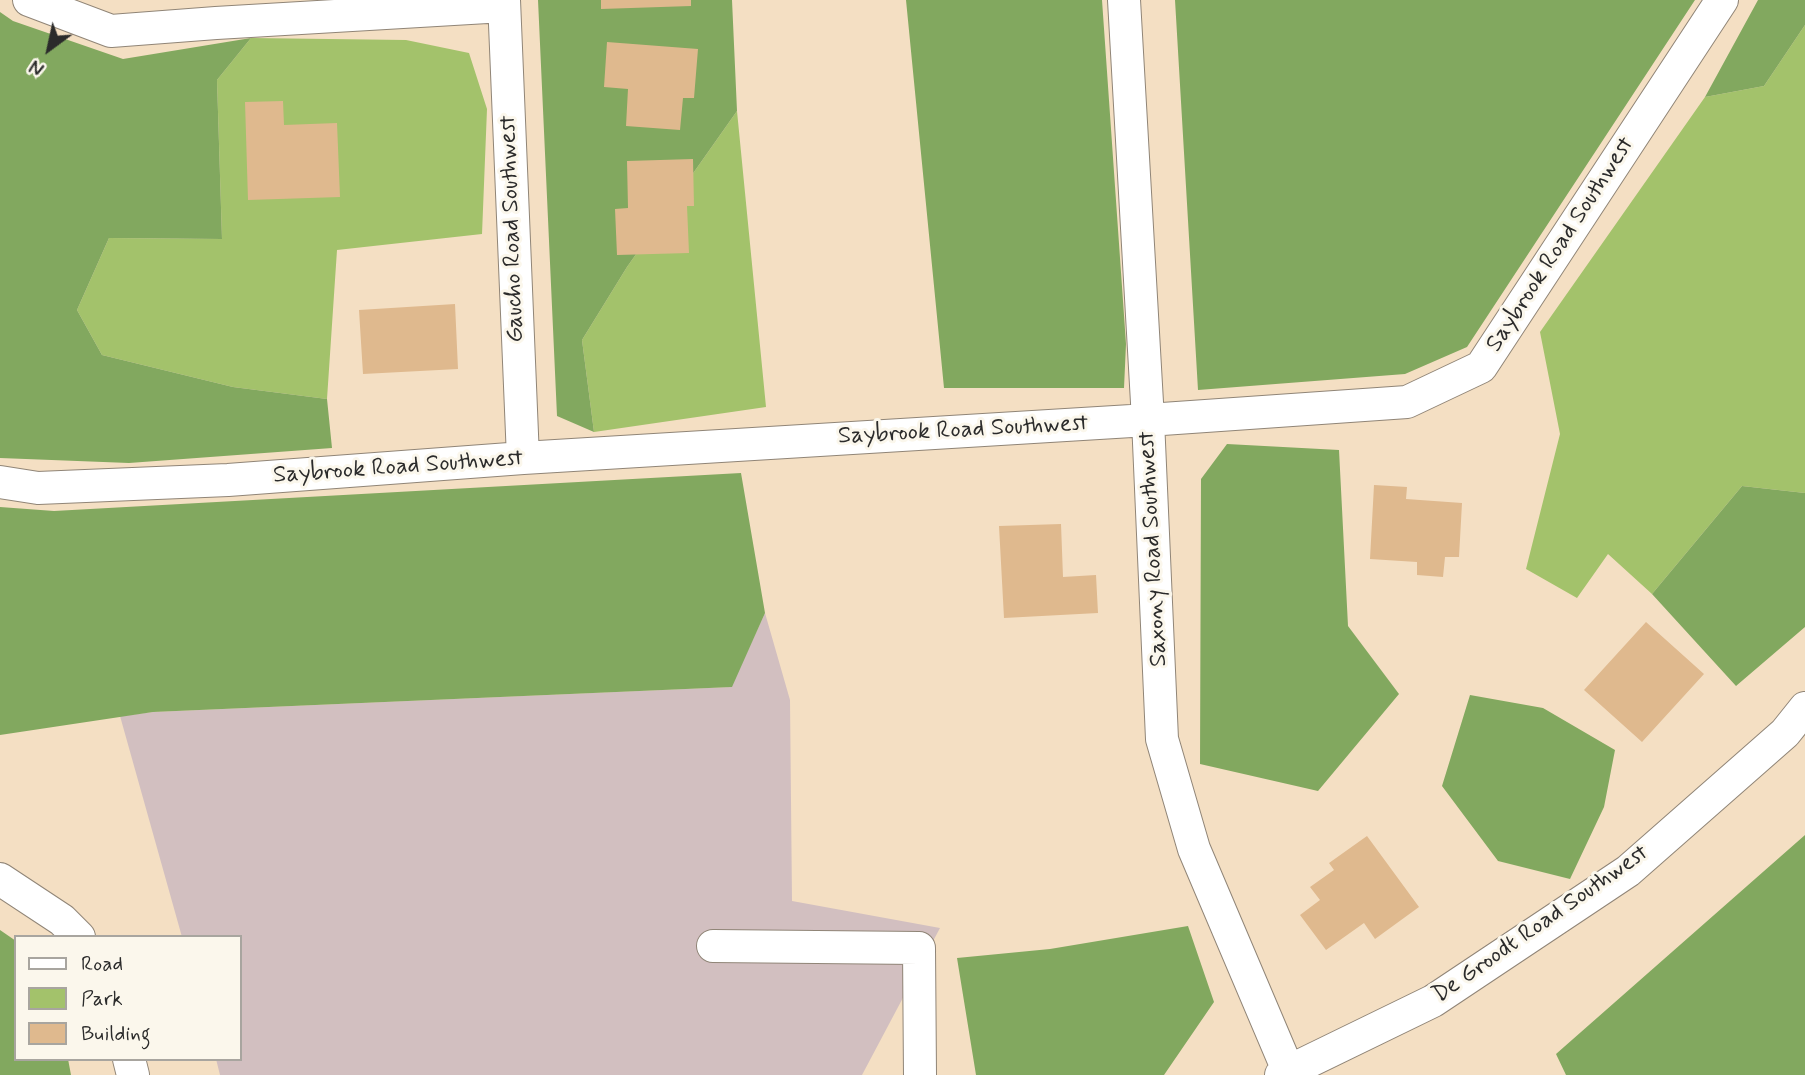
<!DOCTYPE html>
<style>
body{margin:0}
#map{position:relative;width:1805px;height:1075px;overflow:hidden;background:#f4dfc3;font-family:Mynerve,sans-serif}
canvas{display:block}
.legend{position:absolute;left:14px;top:935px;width:228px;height:126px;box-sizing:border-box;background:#fbf7ec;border:2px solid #a8a59f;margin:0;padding:9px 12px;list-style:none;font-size:21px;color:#2b2b2b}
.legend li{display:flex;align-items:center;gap:14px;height:35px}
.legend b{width:35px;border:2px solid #a8a59f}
.north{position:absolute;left:14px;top:14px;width:70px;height:70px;-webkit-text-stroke:5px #fbf7ec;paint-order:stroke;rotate:213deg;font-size:19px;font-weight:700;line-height:28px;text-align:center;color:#2b2b2b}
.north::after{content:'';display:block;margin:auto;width:24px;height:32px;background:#2b2b2b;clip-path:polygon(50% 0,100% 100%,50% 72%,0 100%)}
</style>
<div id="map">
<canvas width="1805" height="1075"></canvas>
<ul class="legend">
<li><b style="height:9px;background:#fff"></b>Road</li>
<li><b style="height:19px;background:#a3c26b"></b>Park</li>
<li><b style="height:19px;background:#dfb98e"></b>Building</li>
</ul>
<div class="north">N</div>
</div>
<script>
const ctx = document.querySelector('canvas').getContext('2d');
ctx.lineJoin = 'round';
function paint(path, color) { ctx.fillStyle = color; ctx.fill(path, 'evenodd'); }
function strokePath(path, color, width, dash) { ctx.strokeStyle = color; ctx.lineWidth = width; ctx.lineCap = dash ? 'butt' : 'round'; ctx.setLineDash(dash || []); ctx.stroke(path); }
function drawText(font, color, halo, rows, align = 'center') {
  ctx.font = font + ' Mynerve,sans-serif'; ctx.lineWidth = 6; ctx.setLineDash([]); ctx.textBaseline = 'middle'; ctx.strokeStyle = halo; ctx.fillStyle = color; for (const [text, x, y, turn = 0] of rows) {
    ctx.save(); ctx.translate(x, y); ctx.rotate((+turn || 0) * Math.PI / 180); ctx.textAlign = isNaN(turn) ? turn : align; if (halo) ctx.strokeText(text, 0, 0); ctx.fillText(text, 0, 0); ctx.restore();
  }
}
paint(new Path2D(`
 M 765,613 L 790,700 L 792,901 L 940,928 L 862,1075 L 220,1075 L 216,1059 L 240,1059 L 240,937 L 182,937 L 120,716 L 153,712 L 731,687 Z`), '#d2bfc0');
paint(new Path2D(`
 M 1805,25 L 1805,493 L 1742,486 L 1652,594 L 1608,554 L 1577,598 L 1526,569 L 1560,434 L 1540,332 L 1705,97 L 1764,86 Z
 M 251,38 L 406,40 L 469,53 L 487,109 L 482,234 L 337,250 L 327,399 L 233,387 L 102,355 L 77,310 L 109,238 L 222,239 L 217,80 Z
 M 737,111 L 766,407 L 594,432 L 582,340 L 627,267 Z`), '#a3c26b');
paint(new Path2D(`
 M 538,0 L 732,0 L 737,111 L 627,267 L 582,340 L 594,432 L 557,416 Z
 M 906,0 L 1102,0 L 1126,344 L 1124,388 L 944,388 Z
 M 1175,0 L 1695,0 L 1467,347 L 1405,374 L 1198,390 Z
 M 1758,0 L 1805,0 L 1805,25 L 1764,86 L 1705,97 Z
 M 0,12 L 13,21 L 123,59 L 251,38 L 217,80 L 222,239 L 109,238 L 77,310 L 102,355 L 233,387 L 327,399 L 332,448 L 129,463 L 0,458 Z
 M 1227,444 L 1339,450 L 1348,626 L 1399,694 L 1318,791 L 1200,764 L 1201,479 Z
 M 741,473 L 765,613 L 732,687 L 153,712 L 0,735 L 0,507 L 54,511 Z
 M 1742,486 L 1805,493 L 1805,627 L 1736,686 L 1652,594 Z
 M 1470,695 L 1543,708 L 1615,750 L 1604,807 L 1570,879 L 1498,861 L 1442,786 Z
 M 1805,835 L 1805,1075 L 1566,1075 L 1556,1054 Z
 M 1188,926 L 1214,1002 L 1164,1075 L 976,1075 L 957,958 L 1050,949 Z
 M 0,930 L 16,941 L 16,1059 L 68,1059 L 71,1075 L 0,1075 Z`), '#82a85f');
paint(new Path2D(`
 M 601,0 L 691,0 L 691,6 L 601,9 Z
 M 607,42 L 698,49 L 694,98 L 683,98 L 680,130 L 626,126 L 628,89 L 604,87 Z
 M 283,101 L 284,125 L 337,123 L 340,197 L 248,200 L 245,102 Z
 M 693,159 L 694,206 L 687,206 L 689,253 L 617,255 L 615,209 L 628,208 L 627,161 Z
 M 455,304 L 458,369 L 363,374 L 359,310 Z
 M 1374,485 L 1407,487 L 1406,499 L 1462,503 L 1459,557 L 1445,557 L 1443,577 L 1417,575 L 1417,562 L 1370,559 Z
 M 1061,524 L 1063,577 L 1096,575 L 1098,613 L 1004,618 L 999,526 Z
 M 1646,622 L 1704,674 L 1642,742 L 1584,690 Z
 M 1367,836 L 1419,907 L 1375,939 L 1364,923 L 1326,950 L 1300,915 L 1320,900 L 1310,887 L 1334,870 L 1329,863 Z`), '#dfb98e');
const minor = new Path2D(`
 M 29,0 L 111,31 L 216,23 L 504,6
 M 504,0 L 523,458
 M 1124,0 L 1148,420 L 1162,739 L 1194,849 L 1290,1075
 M 0,482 L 38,488 L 228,480 L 523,458 L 1148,420 L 1407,402 L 1481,367 L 1722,0
 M 0,879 L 62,920 L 79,937
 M 713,946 L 919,948 L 920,1075
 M 129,1059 L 133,1075
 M 1281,1075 L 1433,1001 L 1628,871 L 1785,733 L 1805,708`);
strokePath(minor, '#908577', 34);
strokePath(minor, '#fff', 32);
drawText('24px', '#2b2b2b', '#fbf7ec', [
 ["Gaucho Road Southwest",513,229,-92],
 ["Saybrook Road Southwest",1561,245,-57],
 ["Saybrook Road Southwest",963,431,-3],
 ["Saybrook Road Southwest",398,468,-4],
 ["Saxony Road Southwest",1154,549,-93],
 ["De Groodt Road Southwest",1541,925,-35]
]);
</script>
